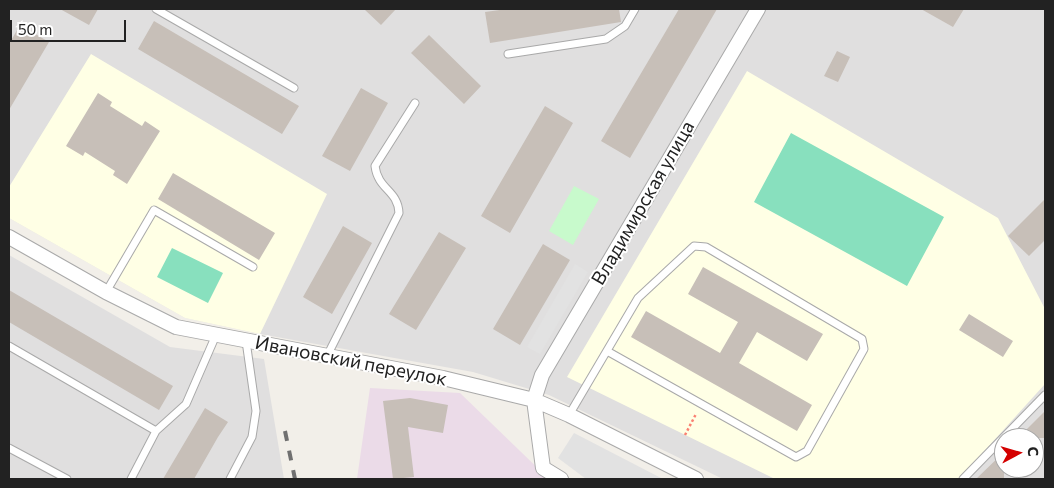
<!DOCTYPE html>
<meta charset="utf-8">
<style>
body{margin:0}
#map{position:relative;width:1054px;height:488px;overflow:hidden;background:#f2efe9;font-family:Commissioner,sans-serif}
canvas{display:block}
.frame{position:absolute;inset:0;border:10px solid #222;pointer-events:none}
.north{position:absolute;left:994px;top:428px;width:50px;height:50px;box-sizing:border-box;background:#fff;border:1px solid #a7a7a7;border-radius:50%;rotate:84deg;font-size:14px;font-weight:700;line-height:20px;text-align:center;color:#222}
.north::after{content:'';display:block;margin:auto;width:18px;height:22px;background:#d40000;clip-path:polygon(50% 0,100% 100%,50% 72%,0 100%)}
.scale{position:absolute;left:10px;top:20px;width:116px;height:22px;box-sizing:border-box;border:2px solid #222;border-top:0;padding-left:6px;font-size:15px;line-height:18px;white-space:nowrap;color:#222;-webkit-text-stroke:4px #fff;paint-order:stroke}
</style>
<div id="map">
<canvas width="1054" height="488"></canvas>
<div class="frame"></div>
<div class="north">С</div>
<div class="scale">50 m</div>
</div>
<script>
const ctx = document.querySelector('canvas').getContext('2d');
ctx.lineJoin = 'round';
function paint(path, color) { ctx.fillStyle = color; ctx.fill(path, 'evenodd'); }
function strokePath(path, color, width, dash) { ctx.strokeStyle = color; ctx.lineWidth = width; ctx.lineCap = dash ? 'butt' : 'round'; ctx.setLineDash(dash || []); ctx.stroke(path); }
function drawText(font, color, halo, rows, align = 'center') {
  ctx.font = font + ' Commissioner,sans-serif'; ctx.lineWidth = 4; ctx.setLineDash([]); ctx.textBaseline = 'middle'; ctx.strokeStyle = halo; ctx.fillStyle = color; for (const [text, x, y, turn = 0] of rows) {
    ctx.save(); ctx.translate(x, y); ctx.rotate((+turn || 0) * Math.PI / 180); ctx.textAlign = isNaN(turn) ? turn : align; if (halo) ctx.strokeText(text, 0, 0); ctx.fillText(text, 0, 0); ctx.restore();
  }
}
paint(new Path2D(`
 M 9,9 L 1045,9 L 1045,479 L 723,479 L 549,395 L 473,372 L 260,334 L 185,318 L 9,218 ZM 1004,438 L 1034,438 L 1034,468 L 1004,468 Z
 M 9,255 L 170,347 L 264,359 L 284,479 L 9,479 Z`), '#e0dfdf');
paint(new Path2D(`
 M 370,388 L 460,393 L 549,479 L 357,479 Z`), '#ebdbe8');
paint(new Path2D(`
 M 91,54 L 327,194 L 260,334 L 185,318 L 9,218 L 9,187 Z
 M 747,71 L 998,218 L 1045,309 L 1045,384 L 959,479 L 775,479 L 567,377 Z`), '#ffffe5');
paint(new Path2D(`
 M 574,186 L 599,199 L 573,245 L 549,231 Z`), '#c8facc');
paint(new Path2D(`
 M 791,133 L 944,217 L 907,286 L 754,202 Z
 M 172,248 L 223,273 L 208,303 L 157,277 Z`), '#88e0be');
paint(new Path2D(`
 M 575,264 L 588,272 L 540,354 L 527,347 Z
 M 574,433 L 663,479 L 586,479 L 558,458 Z`), '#e2e2e2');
paint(new Path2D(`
 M 60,9 L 98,9 L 89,25 Z
 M 364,9 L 396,9 L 381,25 Z
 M 507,9 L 619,9 L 621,22 L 490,43 L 485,12 Z
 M 679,9 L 717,9 L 630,158 L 601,141 Z
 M 921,9 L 964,9 L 953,27 Z
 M 154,21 L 299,106 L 282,134 L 138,49 Z
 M 20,25 L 49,42 L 9,110 L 9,44 Z
 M 429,35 L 481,86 L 464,104 L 411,53 Z
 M 837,51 L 850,57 L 838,82 L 824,76 Z
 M 361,88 L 388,103 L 350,171 L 322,156 Z
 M 98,93 L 112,102 L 110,106 L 142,126 L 145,121 L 160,131 L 127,184 L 113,175 L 115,171 L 85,152 L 83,156 L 66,146 Z
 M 545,106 L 573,123 L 510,233 L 481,216 Z
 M 173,173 L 275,233 L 259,260 L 158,199 Z
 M 1045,199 L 1045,240 L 1029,256 L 1008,236 Z
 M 343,226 L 372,243 L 332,314 L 303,297 Z
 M 439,232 L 466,248 L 416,330 L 389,314 Z
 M 543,244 L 570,260 L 520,345 L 493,329 Z
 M 703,267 L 823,334 L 807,361 L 757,332 L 739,363 L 812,405 L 797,431 L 631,337 L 646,311 L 720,353 L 738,322 L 688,294 Z
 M 9,290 L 173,386 L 159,410 L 9,322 Z
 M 969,314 L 1013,341 L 1003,357 L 959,330 Z
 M 410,398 L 448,405 L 443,433 L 408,427 L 414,477 L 393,479 L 383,401 Z
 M 205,408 L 228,422 L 218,437 L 194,479 L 163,479 Z
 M 1045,411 L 1045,438 L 1018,438 Z
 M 1004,452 L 1004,479 L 976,479 Z`), '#c7bfb8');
const service = new Path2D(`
 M 156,9 L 294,88
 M 508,54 L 606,39 L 625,26 L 635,9
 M 106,292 L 154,210 L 253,267
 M 9,346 L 156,431 L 131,479
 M 327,356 L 399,213 C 398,190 378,190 375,166 L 415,103
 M 569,415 L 638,298 L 694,246 L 706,247 L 862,339 L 864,349 L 807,451 L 796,457 L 607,351
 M 156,431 L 186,404 L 216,335
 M 9,448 L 67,479
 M 230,479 L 252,437 L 256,411 L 246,341
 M 963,479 L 1045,395`);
const minor = new Path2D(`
 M 9,237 L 106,292 L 176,327 L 443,378 L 534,400 L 569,415 L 696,479
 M 561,479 L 543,468 L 534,400 L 542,375 L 758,9`);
strokePath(service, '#a9a9a9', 9);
strokePath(minor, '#a9a9a9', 16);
strokePath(new Path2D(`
 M 685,435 L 696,414`), '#fa8072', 2.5, [2.5, 2.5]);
strokePath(service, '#fff', 7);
strokePath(minor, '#fff', 14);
strokePath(new Path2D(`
 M 285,431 L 295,479`), '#707070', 4, [10, 10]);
drawText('19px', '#222', '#fff', [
 ["Владимирская улица",643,203,-60],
 ["Ивановский переулок",351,361,11]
]);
</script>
